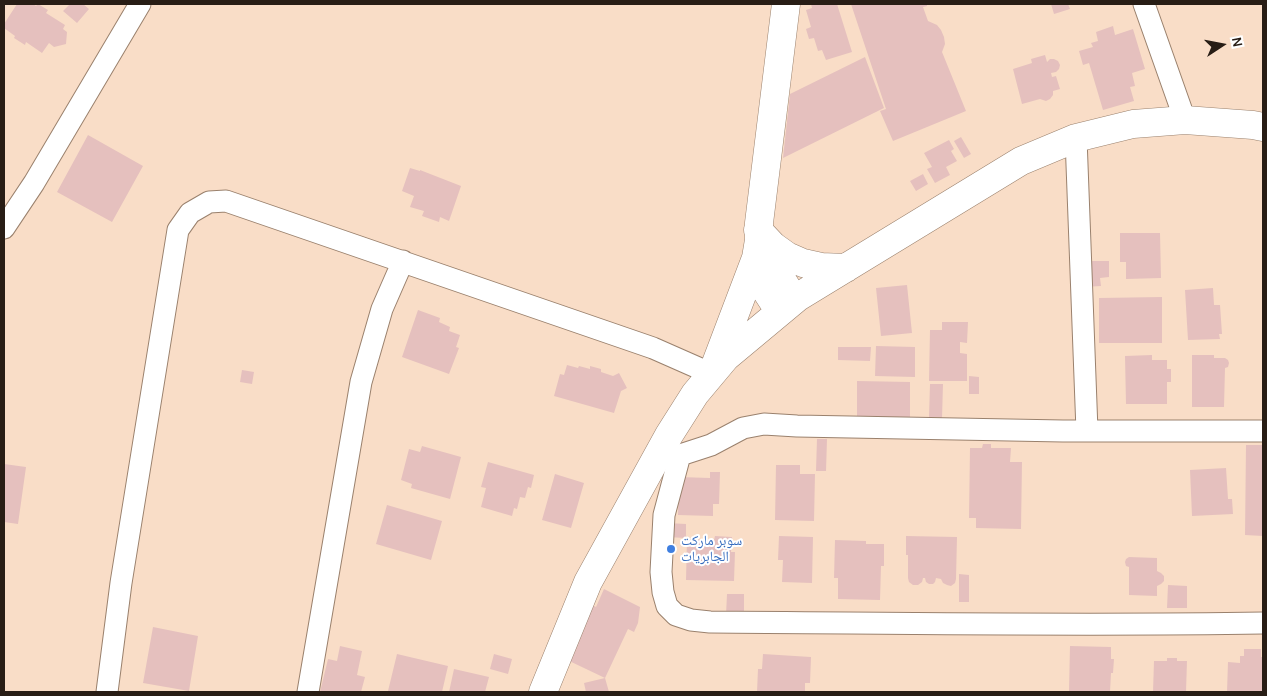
<!DOCTYPE html>
<meta charset="utf-8">
<style>
body{margin:0}
#map{position:relative;width:1267px;height:696px;overflow:hidden;background:#f9ddc7;font-family:Karla,sans-serif}
canvas{display:block}
.frame{position:absolute;inset:0;border:5px solid #281d15;pointer-events:none}
.north{position:absolute;left:1197px;top:20px;width:50px;height:50px;-webkit-text-stroke:4px #fff;paint-order:stroke;rotate:79deg;font-size:14px;font-weight:700;line-height:20px;text-align:center;color:#281d15}
.north::after{content:'';display:block;margin:auto;width:18px;height:22px;background:#281d15;clip-path:polygon(50% 0,100% 100%,50% 72%,0 100%)}
</style>
<div id="map">
<canvas width="1267" height="696"></canvas>
<div class="frame"></div>
<div class="north">N</div>
</div>
<script>
const ctx = document.querySelector('canvas').getContext('2d');
ctx.lineJoin = 'round';
function paint(path, color) { ctx.fillStyle = color; ctx.fill(path, 'evenodd'); }
function strokePath(path, color, width, dash) { ctx.strokeStyle = color; ctx.lineWidth = width; ctx.lineCap = dash ? 'butt' : 'round'; ctx.setLineDash(dash || []); ctx.stroke(path); }
function drawText(font, color, halo, rows, align = 'center') {
  ctx.font = font + ' Karla,"Noto Naskh Arabic",sans-serif'; ctx.lineWidth = 4; ctx.setLineDash([]); ctx.textBaseline = 'middle'; ctx.strokeStyle = halo; ctx.fillStyle = color; for (const [text, x, y, turn = 0] of rows) {
    ctx.save(); ctx.translate(x, y); ctx.rotate((+turn || 0) * Math.PI / 180); ctx.textAlign = isNaN(turn) ? turn : align; if (halo) ctx.strokeText(text, 0, 0); ctx.fillText(text, 0, 0); ctx.restore();
  }
}
paint(new Path2D(`
 M 17,4 L 33,4 L 36,6 L 38,4 L 48,10 L 46,13 L 65,25 L 63,29 L 67,32 L 66,44 L 54,47 L 49,43 L 42,53 L 26,42 L 25,45 L 14,38 L 15,36 L 4,28 L 4,24 Z
 M 70,4 L 83,4 L 89,9 L 77,23 L 63,11 Z
 M 811,4 L 837,4 L 852,52 L 826,60 L 822,50 L 818,51 L 814,38 L 809,39 L 806,29 L 811,27 L 806,10 L 812,8 Z
 M 851,4 L 927,4 L 927,6 L 923,7 L 928,21 L 937,25 L 941,30 L 944,37 L 945,44 L 942,52 L 966,111 L 893,141 L 880,111 L 886,109 Z
 M 1051,4 L 1068,4 L 1070,9 L 1054,14 Z
 M 1113,26 L 1115,35 L 1133,29 L 1145,69 L 1132,73 L 1135,86 L 1130,87 L 1134,101 L 1103,110 L 1089,63 L 1083,65 L 1079,51 L 1093,47 L 1091,43 L 1098,41 L 1096,32 Z
 M 1045,55 L 1047,62 L 1050,59 L 1054,59 L 1058,61 L 1060,65 L 1059,69 L 1056,72 L 1051,73 L 1052,77 L 1056,76 L 1060,89 L 1053,91 L 1053,95 L 1050,99 L 1046,101 L 1040,99 L 1022,104 L 1013,69 L 1032,63 L 1031,59 Z
 M 865,57 L 884,108 L 783,158 L 790,94 Z
 M 88,135 L 143,166 L 112,222 L 57,192 Z
 M 961,137 L 971,154 L 964,158 L 954,141 Z
 M 949,140 L 954,149 L 951,151 L 957,161 L 946,167 L 950,175 L 935,183 L 927,169 L 932,167 L 924,153 Z
 M 410,168 L 420,171 L 420,170 L 461,186 L 449,221 L 440,217 L 439,222 L 422,216 L 424,211 L 410,207 L 414,196 L 402,191 Z
 M 923,174 L 928,184 L 916,191 L 910,181 Z
 M 1120,233 L 1160,233 L 1161,278 L 1126,279 L 1126,262 L 1120,262 Z
 M 1083,261 L 1109,261 L 1109,277 L 1100,278 L 1101,286 L 1084,287 Z
 M 907,285 L 912,333 L 881,336 L 876,288 Z
 M 1213,288 L 1214,305 L 1220,305 L 1222,334 L 1219,334 L 1220,339 L 1188,340 L 1185,290 Z
 M 1162,297 L 1162,343 L 1099,343 L 1099,298 Z
 M 418,310 L 440,318 L 439,322 L 450,327 L 449,331 L 460,335 L 456,347 L 459,348 L 449,374 L 402,357 Z
 M 942,322 L 968,322 L 967,343 L 960,342 L 960,353 L 967,354 L 967,381 L 929,381 L 930,330 L 942,330 Z
 M 876,346 L 915,347 L 915,377 L 875,376 Z
 M 838,347 L 871,347 L 870,361 L 838,360 Z
 M 1152,355 L 1152,360 L 1167,360 L 1167,369 L 1171,369 L 1171,382 L 1167,382 L 1167,404 L 1126,404 L 1125,356 Z
 M 1192,355 L 1214,355 L 1214,358 L 1225,358 L 1228,360 L 1229,363 L 1228,367 L 1225,368 L 1224,407 L 1192,407 Z
 M 567,365 L 578,368 L 579,366 L 590,369 L 590,366 L 601,369 L 601,372 L 613,376 L 619,373 L 627,388 L 621,391 L 614,413 L 554,396 L 560,374 L 564,375 Z
 M 242,370 L 254,372 L 252,384 L 240,382 Z
 M 969,376 L 979,377 L 979,394 L 969,394 Z
 M 857,381 L 910,382 L 910,418 L 857,417 Z
 M 930,384 L 943,384 L 942,418 L 929,417 Z
 M 817,439 L 827,439 L 826,471 L 816,471 Z
 M 983,444 L 991,444 L 991,448 L 1011,448 L 1010,462 L 1022,462 L 1021,529 L 976,528 L 976,518 L 969,518 L 970,448 L 982,448 Z
 M 1246,445 L 1263,445 L 1263,536 L 1245,535 Z
 M 422,446 L 461,457 L 450,499 L 411,488 L 412,484 L 401,480 L 409,449 L 420,452 Z
 M 488,462 L 534,475 L 531,488 L 528,487 L 525,498 L 520,497 L 517,509 L 514,508 L 512,516 L 481,507 L 486,488 L 481,487 Z
 M 4,464 L 26,467 L 18,524 L 4,522 Z
 M 776,465 L 800,465 L 800,474 L 815,474 L 814,521 L 775,520 Z
 M 1226,468 L 1228,499 L 1232,499 L 1233,514 L 1192,516 L 1190,470 Z
 M 710,472 L 720,472 L 719,504 L 713,504 L 713,516 L 678,515 L 679,477 L 710,478 Z
 M 555,474 L 584,483 L 571,528 L 542,520 Z
 M 387,505 L 442,521 L 431,560 L 376,544 Z
 M 667,523 L 686,524 L 686,538 L 666,537 Z
 M 715,536 L 732,537 L 731,552 L 735,552 L 734,581 L 686,580 L 687,539 L 714,540 Z
 M 779,536 L 813,537 L 812,583 L 782,582 L 783,560 L 778,560 Z
 M 906,536 L 957,537 L 956,579 L 955,583 L 951,586 L 947,585 L 943,583 L 941,579 L 936,578 L 935,582 L 933,584 L 929,584 L 926,582 L 925,578 L 923,578 L 922,582 L 918,585 L 913,585 L 909,582 L 908,578 L 908,555 L 906,555 Z
 M 835,540 L 866,541 L 866,544 L 884,544 L 884,566 L 881,566 L 880,600 L 838,599 L 838,578 L 834,578 Z
 M 1129,557 L 1157,558 L 1157,571 L 1161,573 L 1164,576 L 1164,581 L 1161,584 L 1157,586 L 1157,596 L 1129,595 L 1129,567 L 1126,566 L 1125,562 L 1126,559 Z
 M 959,574 L 969,575 L 969,602 L 959,602 Z
 M 1168,585 L 1187,586 L 1187,608 L 1167,608 Z
 M 604,589 L 640,607 L 638,623 L 634,632 L 628,629 L 605,678 L 563,658 L 588,603 L 596,607 Z
 M 727,594 L 744,594 L 744,615 L 726,615 Z
 M 153,627 L 198,636 L 189,691 L 143,683 Z
 M 340,646 L 362,651 L 357,675 L 365,677 L 361,692 L 320,692 L 328,659 L 337,661 Z
 M 1070,646 L 1111,647 L 1111,659 L 1114,659 L 1113,673 L 1111,673 L 1110,692 L 1069,692 Z
 M 1244,649 L 1261,649 L 1261,657 L 1263,657 L 1263,692 L 1227,692 L 1228,662 L 1240,663 L 1240,656 L 1244,656 Z
 M 397,654 L 448,666 L 442,692 L 393,692 L 388,691 Z
 M 494,654 L 512,659 L 508,674 L 490,669 Z
 M 763,654 L 811,657 L 810,683 L 805,683 L 805,692 L 757,692 L 758,669 L 762,669 Z
 M 1167,658 L 1177,658 L 1177,661 L 1187,661 L 1186,692 L 1153,692 L 1154,661 L 1167,661 Z
 M 454,669 L 489,677 L 485,692 L 449,692 Z
 M 605,678 L 609,692 L 586,692 L 584,683 Z`), '#e5c0be');
const minor = new Path2D(`
 M 1144,4 L 1185,120
 M 1076,138 L 1087,431
 M 4,228 L 34,183 L 140,4
 M 680,455 L 664,515 L 661,572 L 663,592 L 667,606 L 676,615 L 691,620 L 710,622 C 894,623 1079,626 1263,623
 M 668,459 L 711,445 L 743,428 L 764,424 L 797,426 L 1063,431 L 1263,431
 M 107,692 L 121,583 L 178,230 L 190,213 L 209,202 L 226,201 L 653,348 L 712,374
 M 308,692 L 361,382 L 382,309 L 403,261`);
const tertiary = new Path2D(`
 M 758,230 L 773,246 L 787,256 L 803,263 L 821,267 L 846,268
 M 759,241 L 794,300
 M 780,312 L 761,283 L 757,272 L 756,258 L 759,240 L 759,223 L 786,4
 M 715,366 L 756,258
 M 543,692 L 588,582 L 669,435 L 695,394 L 726,357 L 798,297 L 1021,161 L 1076,138 L 1133,124 L 1185,120 L 1253,125 L 1263,127`);
strokePath(minor, '#9a816d', 23);
strokePath(tertiary, '#9a816d', 29);
strokePath(minor, '#fff', 21);
strokePath(tertiary, '#fff', 28);
for (const [x, y, r, color] of [
 [671,549,5,"#3f7fe0"]
]) { const dot = new Path2D(); dot.arc(x, y, r, 0, 2 * Math.PI); ctx.fillStyle = color; ctx.fill(dot); strokePath(dot, '#fff', 2); }
drawText('14px', '#366cbe', '#fff', [
 ["سوبر ماركت",681,541],
 ["الجابريات",681,557]
], 'left');
</script>
